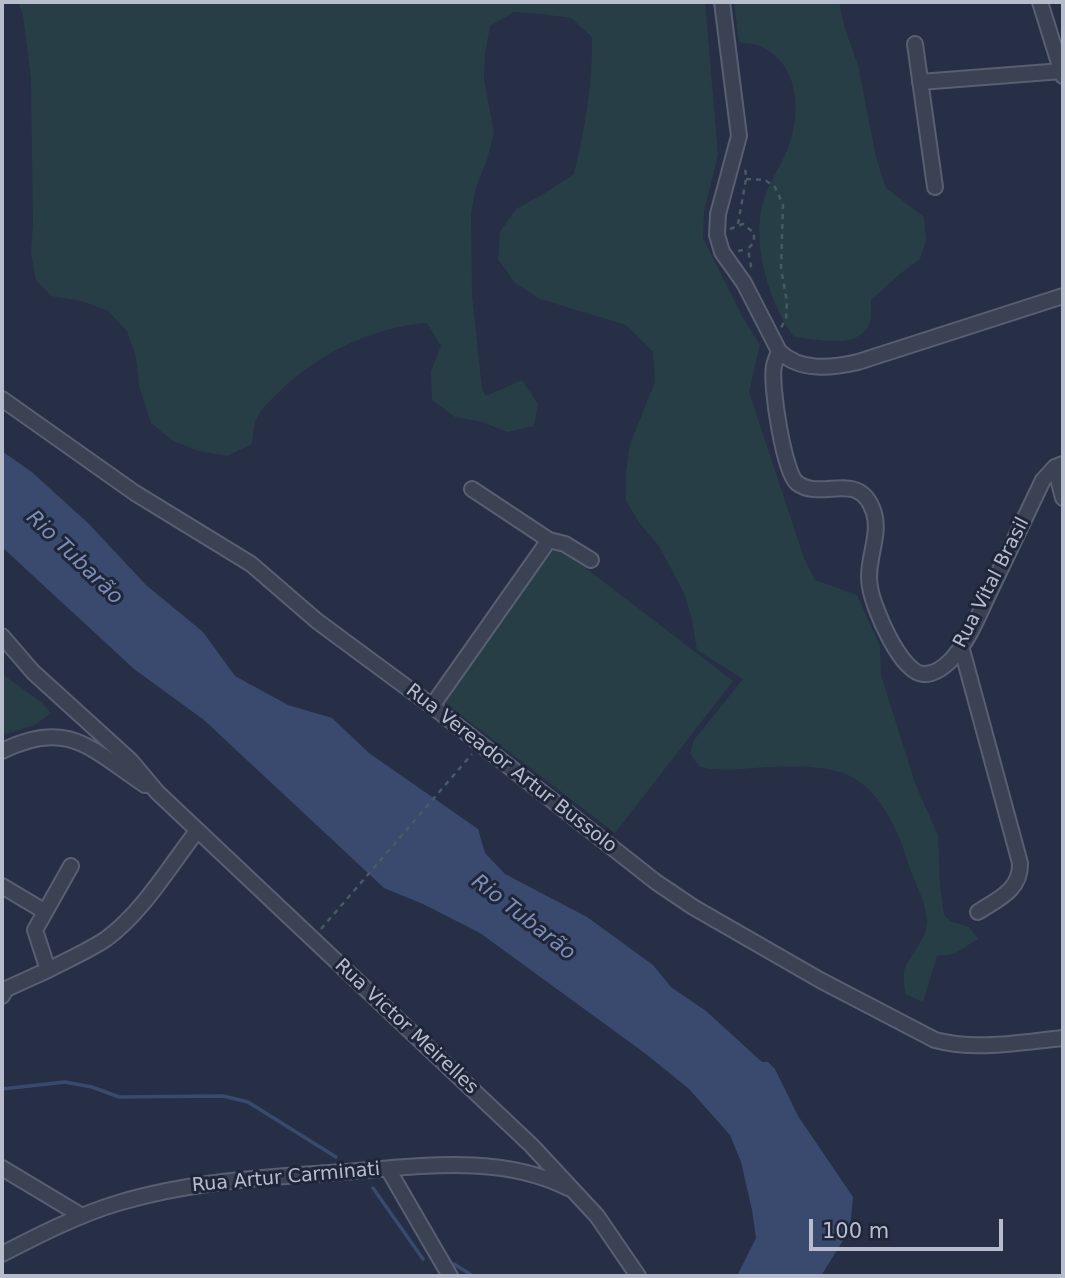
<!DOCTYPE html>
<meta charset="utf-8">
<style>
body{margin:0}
#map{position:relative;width:1065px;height:1278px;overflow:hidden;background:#262f45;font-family:"DejaVu Sans",sans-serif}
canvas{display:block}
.frame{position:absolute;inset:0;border:4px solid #b8bdce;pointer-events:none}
.scale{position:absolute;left:809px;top:1219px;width:194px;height:32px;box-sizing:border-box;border:4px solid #b8bdce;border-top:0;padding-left:9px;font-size:21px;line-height:24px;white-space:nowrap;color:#b8bdce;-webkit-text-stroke:5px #1f263a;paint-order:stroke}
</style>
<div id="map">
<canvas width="1065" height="1278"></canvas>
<div class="frame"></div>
<div class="scale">100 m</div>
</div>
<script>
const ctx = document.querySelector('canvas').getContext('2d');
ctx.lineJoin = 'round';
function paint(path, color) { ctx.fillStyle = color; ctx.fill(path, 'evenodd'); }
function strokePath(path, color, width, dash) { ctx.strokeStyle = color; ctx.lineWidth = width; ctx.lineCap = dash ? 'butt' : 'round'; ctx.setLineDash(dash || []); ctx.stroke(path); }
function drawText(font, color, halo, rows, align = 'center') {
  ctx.font = font + ' "DejaVu Sans",sans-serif'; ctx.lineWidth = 6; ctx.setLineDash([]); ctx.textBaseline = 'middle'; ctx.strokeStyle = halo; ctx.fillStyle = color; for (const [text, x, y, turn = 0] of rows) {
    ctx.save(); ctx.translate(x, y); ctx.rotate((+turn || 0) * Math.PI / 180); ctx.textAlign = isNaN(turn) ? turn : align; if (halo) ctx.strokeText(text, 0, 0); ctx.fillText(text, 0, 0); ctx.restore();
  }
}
paint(new Path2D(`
 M 18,2 L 705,2 L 718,155 L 704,211 L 703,238 L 743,318 L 760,345 L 749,392 L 804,558 L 815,580 L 857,595 L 880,646 L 881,675 L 915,783 L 938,835 L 940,887 L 944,915 L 950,921 L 969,927 L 978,939 L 954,954 L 937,956 L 923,1002 L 905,994 C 905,986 902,975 905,968 C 911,953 928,938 927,920 C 925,899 913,880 907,860 C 898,829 879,789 848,775 C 825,765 793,766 768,767 C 745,768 723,772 700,767 L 690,754 L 694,740 L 743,679 L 697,650 L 692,619 L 684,593 L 659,546 L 641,525 L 626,501 L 626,471 L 630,444 L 655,382 L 653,352 L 626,325 L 540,299 L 515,283 L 498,259 L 500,232 L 516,209 L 540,196 L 574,174 C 585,128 593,84 592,37 L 571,18 L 541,14 L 514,12 L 490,26 L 485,53 L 484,79 L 494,133 L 487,160 L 476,187 L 471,213 L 472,295 L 482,389 L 486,396 L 522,380 L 538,404 L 534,426 L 507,432 L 483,422 L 455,417 L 432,400 L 431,371 L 441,346 L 427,323 C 373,327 322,352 282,389 C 274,397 262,407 257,418 C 253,425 253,436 252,444 L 227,456 L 199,451 L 173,441 L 151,423 L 139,386 L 136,357 L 127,331 L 108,311 L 82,301 L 51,296 L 36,280 L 31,253 L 33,224 L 31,80 L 23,15 Z
 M 734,2 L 839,2 L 844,26 L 858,65 L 876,157 L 886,188 L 924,217 L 926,240 L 920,259 L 901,273 L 871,300 C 871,307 872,316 870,322 C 860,351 817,339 794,337 C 770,304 754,252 761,211 C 764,189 780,169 788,148 C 802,112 799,63 760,46 C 754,43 745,43 739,42 Z
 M 557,546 L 733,681 L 615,833 L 440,699 Z
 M 2,674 L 41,702 L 51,713 L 35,725 L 2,735 Z`), '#283e46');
paint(new Path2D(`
 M 2,451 L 33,473 L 89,524 L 146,585 L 203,632 L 235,676 L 288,705 L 332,718 L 369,753 L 478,829 L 485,853 L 505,874 L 587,917 L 653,965 L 671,987 L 706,1011 L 762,1062 L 768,1062 L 775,1069 L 798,1116 L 853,1197 L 850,1229 L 821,1276 L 737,1276 L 756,1238 L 752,1210 L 741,1162 L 730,1135 L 689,1089 L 646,1054 L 480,933 L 423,904 L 384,888 L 204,720 L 134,669 L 2,547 Z`), '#3a4a6e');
strokePath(new Path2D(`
 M 2,1089 L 65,1082 L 92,1087 L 119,1097 L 223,1096 L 248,1102 L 336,1157
 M 373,1188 L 423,1259
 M 454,1264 L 473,1276`), '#3a4a6e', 3.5);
const minor = new Path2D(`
 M 722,2 L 739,136 L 718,214 L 717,235 L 722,252 L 744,283 L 779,351 C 800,372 832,368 858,362 L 1063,296
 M 1040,2 L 1063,76
 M 915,44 L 935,187
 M 920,82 L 1062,71
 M 779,351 C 778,355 775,361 774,366 C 770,384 784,473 797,483 C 822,502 860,468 874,513 C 881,536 865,563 870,587 C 873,607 900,672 923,674 C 934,675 944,667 951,660 C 969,641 979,614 990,591 C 1008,554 1025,517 1043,480 L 1055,467 L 1063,464
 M 2,399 L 135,493 L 251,564 L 317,621 L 432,706 L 656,882 L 693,907 L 820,980 L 935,1040 C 976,1051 1022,1042 1063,1038
 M 1055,467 L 1063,498
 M 472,489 L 549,540 L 565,544 L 591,560
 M 2,636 L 33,672 L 131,761 L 157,792 L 531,1145 L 597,1216 L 638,1276
 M 961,646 L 1020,863 C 1021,890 998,899 978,912
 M 432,706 L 549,540
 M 2,751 C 68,718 91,749 145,785
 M 2,886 L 44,911
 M 48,970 C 67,960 88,951 106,939 C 143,912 169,867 197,831
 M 2,996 L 6,989 L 48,970 L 35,930 L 71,866
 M 2,1168 L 82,1216
 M 388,1169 L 450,1276
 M 2,1254 C 39,1235 78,1215 118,1203 C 192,1181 267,1177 343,1172 C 417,1167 499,1153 568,1188`);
strokePath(minor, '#595f72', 18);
strokePath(new Path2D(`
 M 746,179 L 765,180 L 775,187 L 783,205 L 781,269 L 787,302 L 786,318 L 781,328
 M 738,224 L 746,179 L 745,165
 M 730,229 L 743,224 L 754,233 L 754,242 L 748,249 L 752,272
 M 738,251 L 748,249
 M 321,929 L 472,754`), '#465b62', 2.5, [5, 5]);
strokePath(minor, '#3a4254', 14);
drawText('19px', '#b8bdce', '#1f263a', [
 ["Rua Vital Brasil",992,583,-63],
 ["Rua Vereador Artur Bussolo",511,769,38],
 ["Rua Victor Meirelles",406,1027,43],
 ["Rua Artur Carminati",286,1178,-5]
]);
drawText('italic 21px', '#7d8eb6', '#1f263a', [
 ["Rio Tubarão",74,558,44],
 ["Rio Tubarão",523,918,38]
]);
</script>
